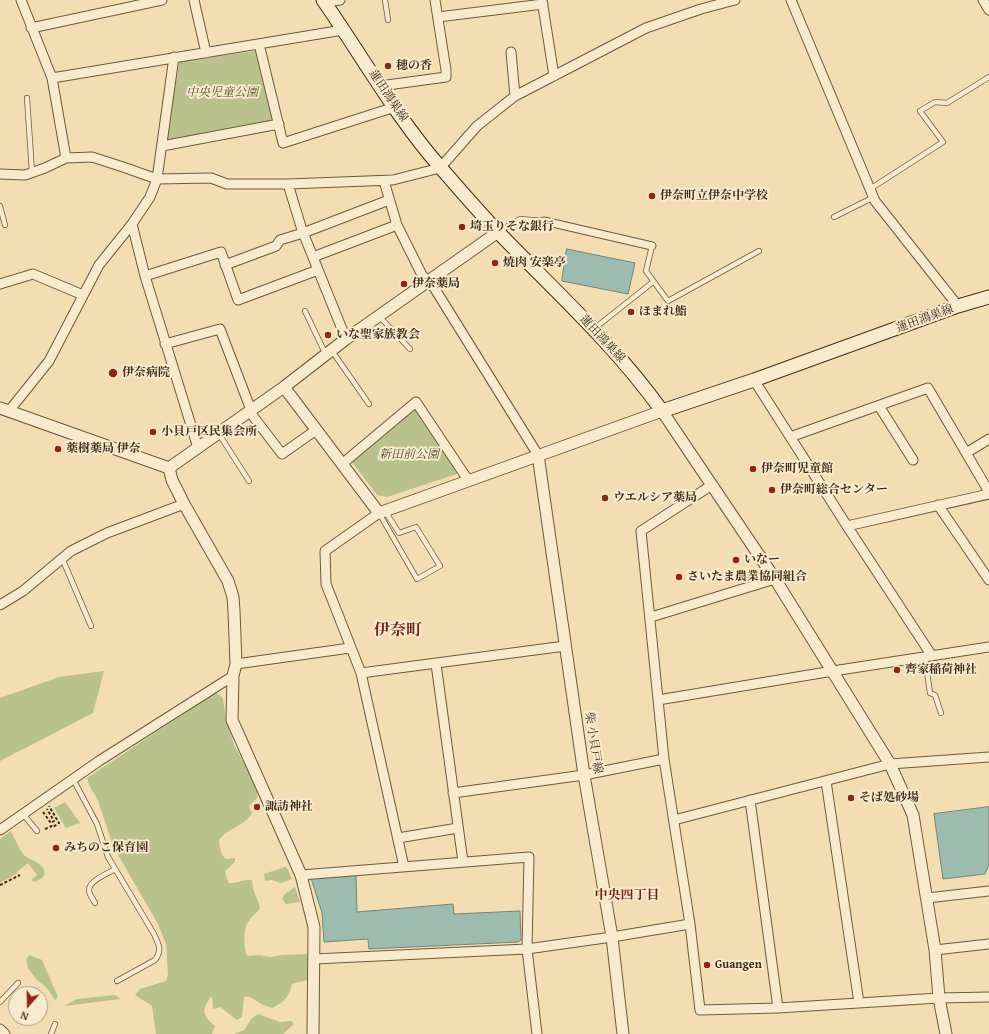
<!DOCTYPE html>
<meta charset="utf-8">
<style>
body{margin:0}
#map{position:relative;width:989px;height:1034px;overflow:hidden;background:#f2deb2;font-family:"Gentium Book Plus",serif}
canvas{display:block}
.north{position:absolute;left:8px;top:986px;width:40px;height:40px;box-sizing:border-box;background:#f7eacd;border:1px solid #ae9f85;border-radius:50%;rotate:200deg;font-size:11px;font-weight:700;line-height:16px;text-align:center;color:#402e19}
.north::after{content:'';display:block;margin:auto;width:14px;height:18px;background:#8f2418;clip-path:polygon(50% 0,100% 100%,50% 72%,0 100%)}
</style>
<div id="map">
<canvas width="989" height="1034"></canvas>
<div class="north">N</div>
</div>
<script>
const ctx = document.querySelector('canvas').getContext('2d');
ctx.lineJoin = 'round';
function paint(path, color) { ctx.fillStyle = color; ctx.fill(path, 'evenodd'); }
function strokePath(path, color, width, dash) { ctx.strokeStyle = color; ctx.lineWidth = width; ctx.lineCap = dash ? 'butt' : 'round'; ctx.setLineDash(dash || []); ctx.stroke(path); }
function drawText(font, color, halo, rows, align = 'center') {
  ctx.font = font + ' "Gentium Book Plus","Noto Serif JP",serif'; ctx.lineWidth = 4; ctx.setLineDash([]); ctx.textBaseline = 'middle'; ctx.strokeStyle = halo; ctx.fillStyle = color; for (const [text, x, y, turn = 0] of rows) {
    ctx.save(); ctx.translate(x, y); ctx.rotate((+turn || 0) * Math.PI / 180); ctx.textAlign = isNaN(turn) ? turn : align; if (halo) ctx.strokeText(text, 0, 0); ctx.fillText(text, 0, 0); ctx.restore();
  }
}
paint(new Path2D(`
 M 255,51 L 273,123 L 167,140 L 179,62 Z
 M 414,409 L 417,409 L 457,471 L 457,474 L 387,497 L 377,495 L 352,462 L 353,458 Z
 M 104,671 L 93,713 L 0,761 L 0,698 L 59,677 Z
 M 215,693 L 220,695 L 223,699 L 226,718 L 234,745 L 257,786 L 257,798 L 249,806 L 252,813 C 244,827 227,828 219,840 C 220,847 220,854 226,859 L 235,858 L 235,862 L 225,871 L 227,879 L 229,883 C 238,884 243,879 252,880 C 252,891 258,898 260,908 C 256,913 250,918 247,924 C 243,932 244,947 247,956 L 259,955 L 270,957 L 282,955 L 308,954 L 310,966 L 307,972 L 307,980 L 292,984 C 288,999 285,1001 272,1008 L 263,1005 L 250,997 L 244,997 L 242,1017 L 237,1020 L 220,1007 L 213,1009 L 212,996 C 201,1009 202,1016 215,1026 L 212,1034 L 156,1034 L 152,1006 L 135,995 L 140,989 L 166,981 L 168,975 L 166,944 L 158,924 L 114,848 L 97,798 L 90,787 L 87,778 Z
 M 65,802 L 80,823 L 66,828 L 54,808 Z
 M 11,831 C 14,837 21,853 25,856 C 34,862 44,863 45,874 L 41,879 L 34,882 L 31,880 L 37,875 L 28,863 L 17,872 L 18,873 L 0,883 L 0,839 Z
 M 285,867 L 287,868 L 292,879 L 281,883 L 272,880 L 265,881 L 264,874 Z
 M 295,887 L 300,902 L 286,904 L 282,899 L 284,895 Z
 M 29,955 L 42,960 L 58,997 L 55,1000 L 46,987 L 36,979 L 28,968 L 26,960 Z
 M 115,995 L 121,999 L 64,1006 L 77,999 Z
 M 258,1014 L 280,1022 L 291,1021 L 294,1024 L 283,1034 L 234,1034 L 244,1030 L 252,1018 Z`), '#b9c18d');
const water = new Path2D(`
 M 567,249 L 635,263 L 628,294 L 562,281 Z
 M 989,807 L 989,865 L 985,874 L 943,879 L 934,814 Z
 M 356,875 L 357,912 L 453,904 L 454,914 L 520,911 L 521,940 L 518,942 L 369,949 L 368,939 L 324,942 L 322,913 L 311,878 Z`);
paint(water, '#9bbcae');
strokePath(water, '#778372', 1);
const service = new Path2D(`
 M 385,0 L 388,20
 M 27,98 L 32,172
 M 870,189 L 943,142 L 920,111 L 935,102 L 947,103 L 989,77
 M 0,206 L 5,225
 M 834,217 L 874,197
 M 499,231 L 520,219 L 544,221
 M 652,246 L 646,271 L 668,301 L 759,251
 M 305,311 L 326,355
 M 379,316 L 410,349
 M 595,328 L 653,282
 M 332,351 L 369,404
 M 219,434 L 249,481
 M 379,513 L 417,579 L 440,566 L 416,527 L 399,533 L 385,511
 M 62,558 L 91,626
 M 925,658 L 930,693 L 935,695 L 941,713
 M 73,779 L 97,824 L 108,857 L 154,934 C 158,944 163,949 155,960 L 117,981
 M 23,814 L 37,831
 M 95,903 C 93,899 90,896 89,891 C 88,881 107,874 115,869
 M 0,1002 L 18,983
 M 51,1034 L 55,1024`);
const pedestrian = new Path2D(`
 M 544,221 L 652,246`);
const minor = new Path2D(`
 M 21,0 L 52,78 L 66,158
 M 194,0 L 206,53
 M 542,0 L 554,76
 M 791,0 L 875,201 L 958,306
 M 983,0 L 989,10
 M 325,2 L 340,0
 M 438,17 L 543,4
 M 31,28 L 162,0
 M 259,44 L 283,143 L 395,107
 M 511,52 L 515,96
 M 52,78 L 343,30
 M 380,86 L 446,77 L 446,70 L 435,0
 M 162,146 L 279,124
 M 0,174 L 25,175 L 45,168 L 66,158 L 92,157 L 123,167 L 157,179 L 211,178 L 227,184 L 288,184 L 393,180 L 440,168 L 477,126 L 515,96 L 646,28 L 701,9 L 735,0
 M 384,181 L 397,225 L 422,275 L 428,282
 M 288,184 L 302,230 L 346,339
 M 132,224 L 145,276 L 198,448
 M 313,257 L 397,225
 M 225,265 L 276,246 L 280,240 L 303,233 L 389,200
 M 145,276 L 221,252 L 238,300 L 318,270
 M 430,281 L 538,455
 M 0,284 L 33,274 L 83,295
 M 165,344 L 220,329 L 251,410
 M 754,380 L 847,526 L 932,656
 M 879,406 L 913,460
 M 9,411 L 49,361 L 99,265 L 132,224 L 150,197 L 157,179 L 174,57
 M 249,411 L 282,454 L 316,430
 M 790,437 L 928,388 L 989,492
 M 966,453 L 989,439
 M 342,464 L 416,402 L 468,480
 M 712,485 L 641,531 L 664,759 L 690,924 L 700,1010 L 778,1008 L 939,998 L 989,997
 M 938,505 L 989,580
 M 379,513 L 325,551 L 326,584 L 361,673 L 565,646
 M 847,526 L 989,494
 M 0,605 L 23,591 L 71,551 L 107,533 L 184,504
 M 651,617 L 775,579
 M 236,664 L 350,648
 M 436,664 L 463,862
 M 361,673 L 404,867
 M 658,700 L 833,671 L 989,647
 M 826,781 L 859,1003
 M 453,793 L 584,775 L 664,759
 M 750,800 L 778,1008
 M 674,820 L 890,764 L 989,757
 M 0,830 L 99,761 L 233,676
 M 398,838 L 458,828
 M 301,875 L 529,857 L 527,949 L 537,1034
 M 927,898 L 989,891
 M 935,950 L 989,944
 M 314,959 L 527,949 L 612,937 L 690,924
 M 0,1029 L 5,1034`);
const tertiary = new Path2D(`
 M 284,387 L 379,513 L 662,411 L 775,579 L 890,764 L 913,815 L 935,950 L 939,998 L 946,1034
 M 0,408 L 169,468
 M 538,455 L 584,775 L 612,937 L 623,1034
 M 169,468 L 172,480 L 184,504 L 228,581 L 233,597 L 234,611 L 236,664 L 233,676 L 232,720 L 301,875 L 314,927 L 313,1034
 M 169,468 L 284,387 L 346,339 L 498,232`);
const secondary = new Path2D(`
 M 323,0 C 362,56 396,117 441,168 C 460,190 479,212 499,233 C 555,291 615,345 662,411 L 754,380 L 958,306 L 989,297`);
strokePath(service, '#6c5a3f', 6);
strokePath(pedestrian, '#6c5a3f', 9);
strokePath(minor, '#6c5a3f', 11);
strokePath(tertiary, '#6c5a3f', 13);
strokePath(secondary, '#402e19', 15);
strokePath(new Path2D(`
 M 43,812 L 51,823 L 54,821 L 47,809
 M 45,829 L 52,826 L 53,827 L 59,823 L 49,806
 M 0,885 L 20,875`), '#402e19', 2, [3, 2]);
strokePath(service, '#f7eacd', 4.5);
strokePath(pedestrian, '#f7eacd', 7);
strokePath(minor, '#f7eacd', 9);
strokePath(tertiary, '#f7eacd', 11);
strokePath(secondary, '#f7eacd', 13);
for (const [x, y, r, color] of [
 [388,66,4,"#8f2418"],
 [652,196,4,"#8f2418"],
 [462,227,4,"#8f2418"],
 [495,263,4,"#8f2418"],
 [404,284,4,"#8f2418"],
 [631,312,4,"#8f2418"],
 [328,335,4,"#8f2418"],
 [113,373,5,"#8f2418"],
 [153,432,4,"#8f2418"],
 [58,449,4,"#8f2418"],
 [753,469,4,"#8f2418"],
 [772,490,4,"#8f2418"],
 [605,498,4,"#8f2418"],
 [736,560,4,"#8f2418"],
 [679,577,4,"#8f2418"],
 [897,670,4,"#8f2418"],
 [851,798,4,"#8f2418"],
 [257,807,4,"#8f2418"],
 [56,848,4,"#8f2418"],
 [707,965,4,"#8f2418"]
]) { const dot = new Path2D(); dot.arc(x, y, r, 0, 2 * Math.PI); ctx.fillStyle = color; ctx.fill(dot); strokePath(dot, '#f7eacd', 1.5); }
drawText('bold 12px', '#402e19', '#f7eacd', [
 ["穂の香",396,66],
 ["伊奈町立伊奈中学校",660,196],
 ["埼玉りそな銀行",470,227],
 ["焼肉 安楽亭",503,263],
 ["伊奈薬局",412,284],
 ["ほまれ鮨",639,312],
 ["いな聖家族教会",336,335],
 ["伊奈病院",122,373],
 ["小貝戸区民集会所",161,432],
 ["薬樹薬局 伊奈",66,449],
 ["伊奈町児童館",761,469],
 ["伊奈町総合センター",780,490],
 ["ウエルシア薬局",613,498],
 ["いなー",744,560],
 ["さいたま農業協同組合",687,577],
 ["齊家稲荷神社",905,670],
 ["そば処砂場",859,798],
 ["諏訪神社",265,807],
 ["みちのこ保育園",64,848],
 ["Guangen",715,965]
], 'left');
drawText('italic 12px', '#584b30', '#f7eacd', [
 ["中央児童公園",222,93],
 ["新田前公園",409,455]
]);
drawText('12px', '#402e19', '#f7eacd', [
 ["蓮田鴻巣線",388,96,56],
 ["蓮田鴻巣線",925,319,-20],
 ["蓮田鴻巣線",602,339,47],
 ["柴 小貝戸線",593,743,81]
]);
drawText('bold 13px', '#7a1f14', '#f7eacd', [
 ["中央四丁目",627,896]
]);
drawText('bold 16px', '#7a1f14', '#f7eacd', [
 ["伊奈町",398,631]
]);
</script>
